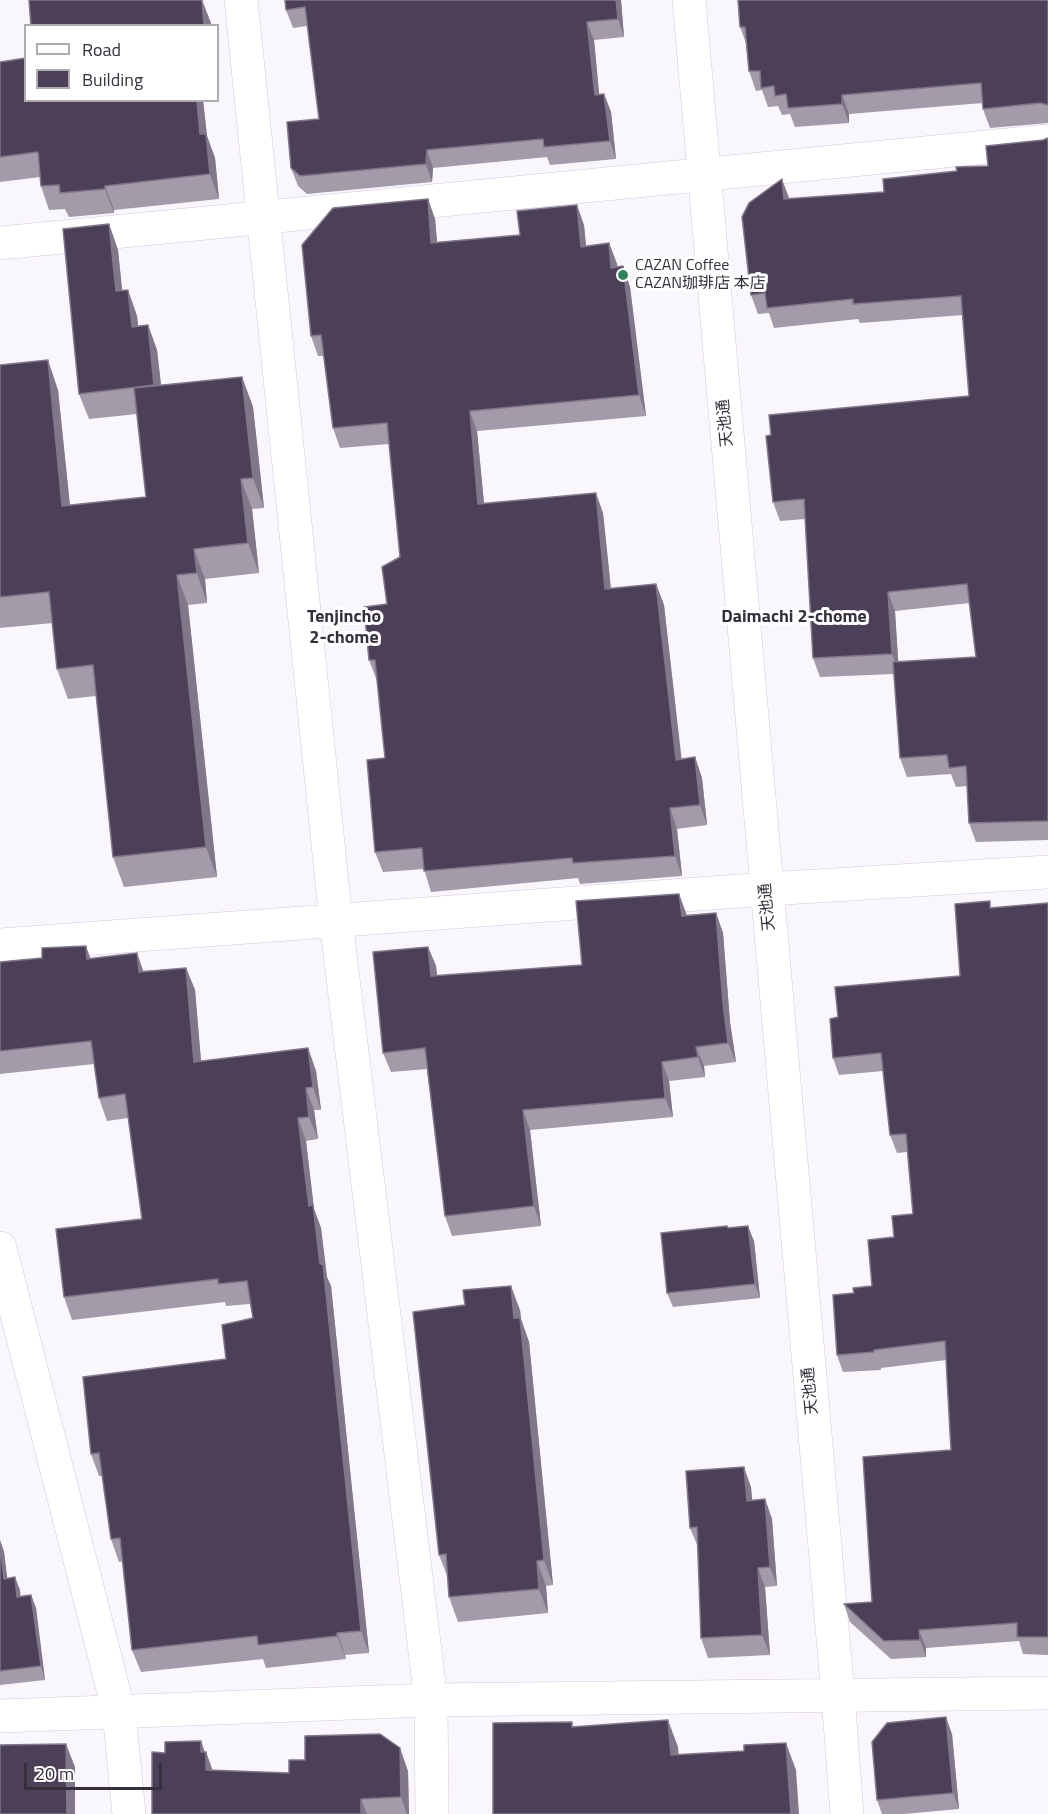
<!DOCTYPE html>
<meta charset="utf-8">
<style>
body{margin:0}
#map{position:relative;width:1048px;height:1814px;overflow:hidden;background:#f9f6fc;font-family:"Titillium Web",sans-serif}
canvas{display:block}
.legend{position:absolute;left:24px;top:24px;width:195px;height:78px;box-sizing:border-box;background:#fff;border:2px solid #afacb1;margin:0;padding:8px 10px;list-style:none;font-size:18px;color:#36303c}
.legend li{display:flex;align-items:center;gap:12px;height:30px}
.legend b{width:30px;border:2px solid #afacb1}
.scale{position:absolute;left:24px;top:1763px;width:138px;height:27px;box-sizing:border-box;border:3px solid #36303c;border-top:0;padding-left:8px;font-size:18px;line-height:21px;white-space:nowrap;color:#36303c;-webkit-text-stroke:4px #fff;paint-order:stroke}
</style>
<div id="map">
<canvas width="1048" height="1814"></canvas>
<ul class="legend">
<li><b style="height:8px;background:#fff"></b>Road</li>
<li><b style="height:16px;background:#4c4058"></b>Building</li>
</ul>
<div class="scale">20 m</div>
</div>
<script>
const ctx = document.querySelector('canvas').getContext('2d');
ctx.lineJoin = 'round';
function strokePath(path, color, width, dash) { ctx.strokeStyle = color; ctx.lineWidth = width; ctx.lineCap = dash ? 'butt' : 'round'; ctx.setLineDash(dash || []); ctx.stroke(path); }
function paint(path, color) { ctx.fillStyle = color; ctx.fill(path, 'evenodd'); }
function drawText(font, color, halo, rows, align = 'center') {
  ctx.font = font + ' "Titillium Web","Noto Sans JP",sans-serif'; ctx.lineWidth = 6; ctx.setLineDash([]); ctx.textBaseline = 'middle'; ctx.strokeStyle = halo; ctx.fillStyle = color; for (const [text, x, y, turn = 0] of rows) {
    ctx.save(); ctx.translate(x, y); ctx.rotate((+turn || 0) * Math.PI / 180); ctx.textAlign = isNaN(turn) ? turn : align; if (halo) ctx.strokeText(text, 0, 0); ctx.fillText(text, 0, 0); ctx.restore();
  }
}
const minor = new Path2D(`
 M 241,0 L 336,921 L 431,1700 L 432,1814
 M 0,243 L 1048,141
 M 0,945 L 767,889 L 1048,872
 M 0,1248 L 119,1712 L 129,1814`);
const tertiary = new Path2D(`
 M 689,0 L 838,1695 L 847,1814
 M 0,1716 L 431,1700 L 1048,1693`);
strokePath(minor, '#d4c5e2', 34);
strokePath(tertiary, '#d4c5e2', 34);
strokePath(minor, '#fff', 33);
strokePath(tertiary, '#fff', 33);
paint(new Path2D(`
 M 285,0 L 621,0 L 624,37 L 594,40 L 599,94 L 604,94 L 611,112 L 616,159 L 550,165 L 547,157 L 433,168 L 432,182 L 307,194 L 298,186 L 291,168 L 319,119 L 307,26 L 293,28 L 286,10 Z
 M 1048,0 L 1048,123 L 990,128 L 983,109 L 983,103 L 849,114 L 849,123 L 795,127 L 790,114 L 782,115 L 778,106 L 768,107 L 762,90 L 756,91 L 749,71 L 746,43 L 740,27 Z
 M 0,62 L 26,100 L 203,100 L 207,136 L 215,158 L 219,199 L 114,210 L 114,213 L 69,217 L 65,209 L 49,210 L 41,186 L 40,177 L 0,182 Z
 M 1048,138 L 1048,840 L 976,842 L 969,823 L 967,786 L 956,787 L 951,774 L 907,777 L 900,758 L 894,674 L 820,677 L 813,658 L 805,519 L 780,521 L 773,502 L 969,396 L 963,315 L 860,323 L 858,319 L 774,328 L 769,313 L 758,314 L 751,295 L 789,199 L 884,192 L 957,171 L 988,166 ZM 970,603 L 976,657 L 898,662 L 895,611 Z
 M 428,199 L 435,219 L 437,242 L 520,235 L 584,225 L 586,246 L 609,243 L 617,264 L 617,267 L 623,266 L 630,287 L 646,416 L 477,431 L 484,503 L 603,513 L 611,589 L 656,584 L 664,605 L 681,759 L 695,757 L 702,778 L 707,825 L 677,829 L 682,876 L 580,884 L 578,878 L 431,892 L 424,869 L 383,872 L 375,852 L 385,758 L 377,681 L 369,660 L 387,604 L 400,557 L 389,444 L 340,448 L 333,428 L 324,356 L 318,356 L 311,336 Z
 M 109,224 L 118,250 L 122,291 L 128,290 L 137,316 L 138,326 L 148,325 L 157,350 L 161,385 L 242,377 L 253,407 L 264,508 L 252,509 L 259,573 L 205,579 L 207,603 L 188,605 L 217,877 L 124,887 L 113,857 L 96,696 L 68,699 L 57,669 L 53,623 L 0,628 L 0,365 L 58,390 L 70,505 L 146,497 L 137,414 L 89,419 L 79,394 Z
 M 679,894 L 687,915 L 716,913 L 723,933 L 730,1022 L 736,1062 L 704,1066 L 705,1077 L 669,1081 L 673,1117 L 530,1130 L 541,1226 L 452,1236 L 445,1216 L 427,1069 L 391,1072 L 383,1053 L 428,947 L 436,966 L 437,976 L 582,965 Z
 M 1048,903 L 1048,1655 L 1023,1654 L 1019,1641 L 926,1648 L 926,1657 L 891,1659 L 850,1622 L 844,1604 L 872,1602 L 951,1450 L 946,1360 L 881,1368 L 881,1370 L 843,1372 L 837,1355 L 854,1293 L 872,1286 L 894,1237 L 913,1214 L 907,1152 L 897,1153 L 890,1135 L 883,1071 L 839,1075 L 833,1058 L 838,1017 L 960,976 L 993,908 Z
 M 91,959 L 143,971 L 186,968 L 195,990 L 201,1061 L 308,1048 L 316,1071 L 321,1110 L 314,1110 L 318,1139 L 306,1141 L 314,1209 L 321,1228 L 327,1277 L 331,1286 L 369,1653 L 345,1655 L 346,1659 L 266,1668 L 263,1659 L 141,1672 L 132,1650 L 123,1561 L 119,1562 L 111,1539 L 102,1476 L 99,1476 L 91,1454 L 226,1359 L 253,1318 L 250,1304 L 226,1306 L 225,1302 L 72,1320 L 64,1297 L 142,1219 L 128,1118 L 107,1121 L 99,1098 L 94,1064 L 0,1074 L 0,962 Z
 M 728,1228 L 754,1241 L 760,1298 L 673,1307 L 667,1293 Z
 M 520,1310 L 521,1319 L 529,1342 L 553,1585 L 546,1586 L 548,1613 L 458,1622 L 449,1597 L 448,1578 L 439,1555 Z
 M 751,1487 L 752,1500 L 765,1499 L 772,1519 L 777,1586 L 765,1587 L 770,1655 L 708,1658 L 701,1638 L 698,1547 L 690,1528 Z
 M 0,1540 L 4,1552 L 7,1578 L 20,1590 L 20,1596 L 31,1595 L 36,1608 L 45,1680 L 0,1685 Z
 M 952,1734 L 959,1809 L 904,1814 L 882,1814 L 877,1800 Z
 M 206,1752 L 213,1771 L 289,1773 L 408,1771 L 409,1814 L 152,1814 L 165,1753 Z`), '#a29baa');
paint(new Path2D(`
 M 202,0 L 211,23 L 211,26 L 204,26 Z
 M 616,0 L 621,0 L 624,37 L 618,19 Z
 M 587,22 L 594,40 L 601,113 L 595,95 Z
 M 604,94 L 611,112 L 616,159 L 610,141 Z
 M 842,95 L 849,114 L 849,123 L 842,104 Z
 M 197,100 L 203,100 L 207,136 L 215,158 L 219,199 L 210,174 L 200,134 Z
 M 427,150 L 433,168 L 432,182 L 426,164 Z
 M 782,179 L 789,198 L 784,199 Z
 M 105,186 L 114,210 L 114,213 L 105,189 Z
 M 428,199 L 435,219 L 439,263 L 431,243 Z
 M 577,205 L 584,225 L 588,267 L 581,247 Z
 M 109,224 L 118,250 L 125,317 L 116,291 Z
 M 609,243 L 617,264 L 619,288 L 611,268 Z
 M 623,266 L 630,287 L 646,416 L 639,395 Z
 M 128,290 L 137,316 L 141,352 L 132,327 Z
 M 148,325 L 157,350 L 164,411 L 154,385 Z
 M 48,360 L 58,390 L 73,536 L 62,506 Z
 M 242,377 L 253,407 L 264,508 L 253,478 Z
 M 470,411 L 477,431 L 486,524 L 478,504 Z
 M 241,479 L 252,509 L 259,573 L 248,543 Z
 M 596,493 L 603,513 L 613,609 L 605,589 Z
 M 194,549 L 205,579 L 207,603 L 197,573 Z
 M 177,575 L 188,605 L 217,877 L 206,847 Z
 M 656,584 L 664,605 L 684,780 L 676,760 Z
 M 888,592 L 895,611 L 899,673 L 892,654 Z
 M 695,757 L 702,778 L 707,825 L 700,805 Z
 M 670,808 L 677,829 L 682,876 L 675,856 Z
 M 679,894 L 686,914 L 689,936 L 682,916 Z
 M 716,913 L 723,933 L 730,1022 L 736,1062 L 728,1043 L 723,1003 Z
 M 86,946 L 94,968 L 87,959 Z
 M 428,947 L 436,966 L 439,996 L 431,976 Z
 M 137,953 L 145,976 L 139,972 Z
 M 186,968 L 195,990 L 203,1085 L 194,1062 Z
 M 696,1047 L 704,1066 L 705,1077 L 698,1057 Z
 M 308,1048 L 316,1071 L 321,1110 L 313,1087 Z
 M 662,1062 L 669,1081 L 673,1117 L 665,1098 Z
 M 306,1088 L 314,1110 L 318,1139 L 309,1117 Z
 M 523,1110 L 530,1130 L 541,1226 L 534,1206 Z
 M 298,1118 L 306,1141 L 314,1209 L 321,1228 L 327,1277 L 331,1286 L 369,1653 L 361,1631 L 320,1264 L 309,1206 Z
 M 748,1226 L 754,1241 L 760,1298 L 755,1284 Z
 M 511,1286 L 520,1310 L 521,1319 L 529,1342 L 553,1585 L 544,1560 L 514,1318 Z
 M 744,1467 L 751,1487 L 754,1521 L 747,1501 Z
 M 765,1499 L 772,1519 L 777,1586 L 770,1567 Z
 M 0,1540 L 4,1552 L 9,1592 L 4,1579 Z
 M 537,1561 L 546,1586 L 548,1613 L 539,1589 Z
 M 758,1568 L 765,1587 L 770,1655 L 762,1635 Z
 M 15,1577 L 20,1590 L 22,1610 L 17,1597 Z
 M 31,1595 L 36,1608 L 45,1680 L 41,1666 Z
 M 919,1630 L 926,1648 L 926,1657 L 920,1640 Z
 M 337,1633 L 345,1655 L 346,1659 L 337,1636 Z
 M 946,1717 L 952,1734 L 959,1809 L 953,1793 Z
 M 668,1720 L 678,1747 L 681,1782 L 671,1755 Z
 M 201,1741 L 206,1755 L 206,1752 L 214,1775 L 206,1770 L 201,1752 Z
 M 786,1743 L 796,1770 L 799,1814 L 791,1814 Z
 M 66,1744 L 75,1767 L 75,1814 L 67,1814 Z
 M 400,1748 L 408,1771 L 409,1814 L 407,1814 L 401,1797 Z
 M 361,1799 L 367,1814 L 361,1814 Z`), '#807789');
const building = new Path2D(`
 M 29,0 L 202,0 L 204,26 L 31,26 Z
 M 285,0 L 616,0 L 618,19 L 587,22 L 595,95 L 604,94 L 610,141 L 544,147 L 543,139 L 427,150 L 426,164 L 300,176 L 291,168 L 287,122 L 319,119 L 305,7 L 286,10 Z
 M 738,0 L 1048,0 L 1048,105 L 1040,103 L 983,109 L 981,83 L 842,95 L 842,104 L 788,108 L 786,94 L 775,96 L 774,86 L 761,88 L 760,71 L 749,71 L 745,27 L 740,27 Z
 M 26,58 L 26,100 L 197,100 L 200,134 L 206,134 L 210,174 L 105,186 L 105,189 L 60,193 L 59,185 L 41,186 L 38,152 L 0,157 L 0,62 Z
 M 1048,138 L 1048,821 L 969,823 L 966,766 L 949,768 L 947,755 L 900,758 L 893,662 L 976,657 L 967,584 L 888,592 L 892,654 L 813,658 L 804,499 L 773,502 L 766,436 L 771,435 L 769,415 L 969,396 L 961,296 L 853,304 L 853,299 L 767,308 L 765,293 L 751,295 L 742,217 L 749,203 L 782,179 L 784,199 L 884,192 L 883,179 L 957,171 L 956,167 L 988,166 L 986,146 L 1043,140 Z
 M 428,199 L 431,243 L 520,235 L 517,211 L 577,205 L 581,247 L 609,243 L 611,268 L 623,266 L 639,395 L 470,411 L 478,504 L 596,493 L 605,589 L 656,584 L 676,760 L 695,757 L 700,805 L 670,808 L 675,856 L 573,863 L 572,858 L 424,871 L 422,848 L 375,852 L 367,760 L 385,758 L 375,660 L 369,660 L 364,607 L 387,604 L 382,567 L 400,557 L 387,423 L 333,428 L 321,335 L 311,336 L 302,245 L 333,208 Z
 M 109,224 L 116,291 L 128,290 L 132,327 L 148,325 L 154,385 L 79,394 L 63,229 Z
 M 48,360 L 62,506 L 146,497 L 134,388 L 242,377 L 253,478 L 241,479 L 248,543 L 194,549 L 197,573 L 177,575 L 206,847 L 113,857 L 93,665 L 57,669 L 49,592 L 0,597 L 0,365 Z
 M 679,894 L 682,916 L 716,913 L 723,1003 L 728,1043 L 696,1047 L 698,1057 L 662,1062 L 665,1098 L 523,1110 L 534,1206 L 445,1216 L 425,1048 L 383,1053 L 373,952 L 428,947 L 431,976 L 582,965 L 576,901 Z
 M 990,901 L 990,908 L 1048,903 L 1048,1637 L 1017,1637 L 1017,1623 L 919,1630 L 920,1640 L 884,1641 L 844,1604 L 872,1602 L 863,1457 L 951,1450 L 945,1341 L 874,1350 L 874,1352 L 837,1355 L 833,1295 L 854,1293 L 853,1288 L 872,1286 L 868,1240 L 894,1237 L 892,1216 L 913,1214 L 906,1134 L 890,1135 L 881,1053 L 833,1058 L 830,1019 L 838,1017 L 835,987 L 960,976 L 955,904 Z
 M 86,946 L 87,959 L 137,953 L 139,972 L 186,968 L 194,1062 L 308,1048 L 313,1087 L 306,1088 L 309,1117 L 298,1118 L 309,1206 L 313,1205 L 320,1264 L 323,1264 L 361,1631 L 337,1633 L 337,1636 L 258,1645 L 257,1636 L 132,1650 L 120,1538 L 111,1539 L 99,1453 L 91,1454 L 83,1377 L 226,1359 L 222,1325 L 253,1318 L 247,1281 L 218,1284 L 218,1279 L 64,1297 L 56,1229 L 142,1219 L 125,1094 L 99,1098 L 91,1041 L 0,1051 L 0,962 L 42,958 L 42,948 Z
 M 727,1226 L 728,1228 L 748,1226 L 755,1284 L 667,1293 L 661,1233 Z
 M 511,1286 L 514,1318 L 520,1318 L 544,1560 L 537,1561 L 539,1589 L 449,1597 L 446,1554 L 439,1555 L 413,1312 L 465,1305 L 463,1290 Z
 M 744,1467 L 747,1501 L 765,1499 L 770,1567 L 758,1568 L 762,1635 L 701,1638 L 697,1527 L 690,1528 L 686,1471 Z
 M 0,1544 L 4,1579 L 15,1577 L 17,1597 L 31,1595 L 41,1666 L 0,1671 Z
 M 946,1717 L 953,1793 L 877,1800 L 872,1742 L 887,1723 Z
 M 668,1720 L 671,1755 L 744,1751 L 744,1745 L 786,1743 L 791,1814 L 493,1814 L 493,1723 L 572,1722 L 572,1727 Z
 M 380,1734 L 400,1748 L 401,1797 L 361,1799 L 361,1814 L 152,1814 L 152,1752 L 165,1753 L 165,1742 L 201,1741 L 201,1752 L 206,1752 L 206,1770 L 289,1773 L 289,1760 L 305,1760 L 305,1736 Z
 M 66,1744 L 67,1814 L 0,1814 L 0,1745 Z`);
paint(building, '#4c4058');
strokePath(building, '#807789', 1.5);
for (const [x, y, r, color] of [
 [623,275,6,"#2c855a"]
]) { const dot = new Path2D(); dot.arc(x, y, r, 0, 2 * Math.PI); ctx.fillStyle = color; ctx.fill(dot); strokePath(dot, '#fff', 2); }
drawText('16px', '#36303c', '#fff', [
 ["CAZAN Coffee",635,266],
 ["CAZAN珈琲店 本店",635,284]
], 'left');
drawText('16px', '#36303c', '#fff', [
 ["天池通",726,423,-95],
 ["天池通",768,907,-95],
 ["天池通",811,1391,-95]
]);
drawText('bold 18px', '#36303c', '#fff', [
 ["Tenjincho",344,618],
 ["2-chome",344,639],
 ["Daimachi 2-chome",794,618]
]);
</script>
